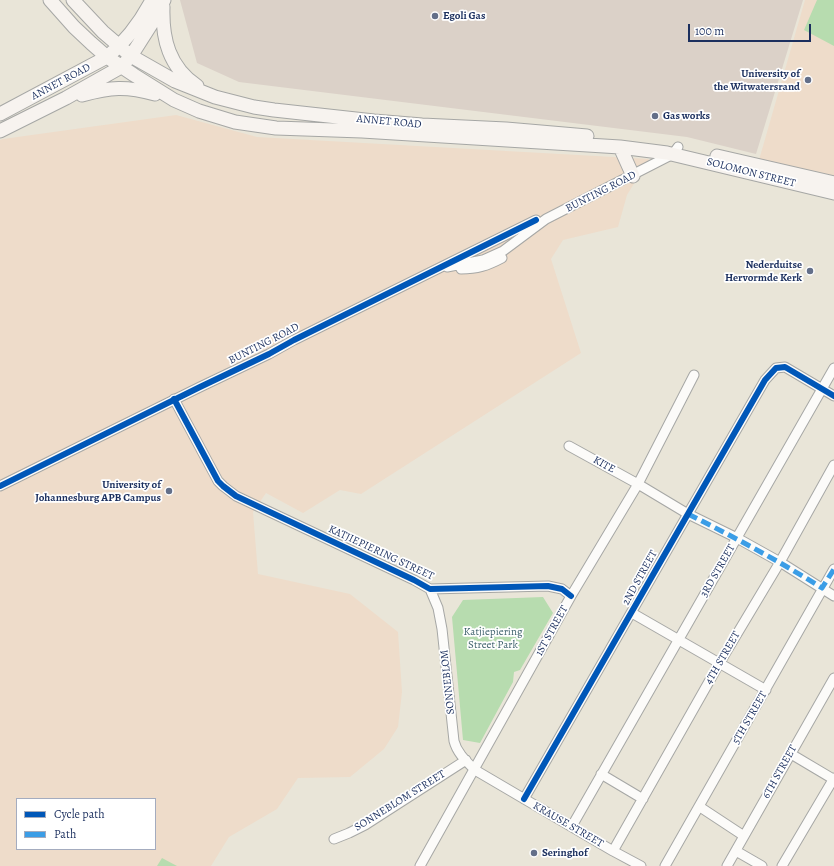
<!DOCTYPE html>
<style>
body{margin:0}
#map{position:relative;width:834px;height:866px;overflow:hidden;background:#e9e5d8;font-family:Alegreya,serif}
canvas{display:block}
.legend{position:absolute;left:16px;top:798px;width:140px;height:52px;box-sizing:border-box;background:#fff;border:1px solid #a4acbf;margin:0;padding:5px 7px;list-style:none;font-size:12px;color:#1b2f5e}
.legend li{display:flex;align-items:center;gap:8px;height:20px}
.legend b{width:20px;border:1px solid #a4acbf}
.scale{position:absolute;left:688px;top:24px;width:123px;height:18px;box-sizing:border-box;border:2px solid #1b2f5e;border-top:0;padding-left:5px;font-size:12px;line-height:14px;white-space:nowrap;color:#1b2f5e;-webkit-text-stroke:3px #fff;paint-order:stroke}
</style>
<div id="map">
<canvas width="834" height="866"></canvas>
<ul class="legend">
<li><b style="height:5px;background:#0057b8"></b>Cycle path</li>
<li><b style="height:5px;background:#3b9de6"></b>Path</li>
</ul>
<div class="scale">100 m</div>
</div>
<script>
const ctx = document.querySelector('canvas').getContext('2d');
ctx.lineJoin = 'round';
function paint(path, color) { ctx.fillStyle = color; ctx.fill(path, 'evenodd'); }
function strokePath(path, color, width, dash) { ctx.strokeStyle = color; ctx.lineWidth = width; ctx.lineCap = dash ? 'butt' : 'round'; ctx.setLineDash(dash || []); ctx.stroke(path); }
function drawText(font, color, halo, rows, align = 'center') {
  ctx.font = font + ' Alegreya,serif'; ctx.lineWidth = 3.5; ctx.setLineDash([]); ctx.textBaseline = 'middle'; ctx.strokeStyle = halo; ctx.fillStyle = color; for (const [text, x, y, turn = 0] of rows) {
    ctx.save(); ctx.translate(x, y); ctx.rotate((+turn || 0) * Math.PI / 180); ctx.textAlign = isNaN(turn) ? turn : align; if (halo) ctx.strokeText(text, 0, 0); ctx.fillText(text, 0, 0); ctx.restore();
  }
}
paint(new Path2D(`
 M 805,0 L 834,0 L 834,181 L 759,160 Z
 M 176,115 L 257,137 L 649,159 L 627,195 L 618,227 L 563,240 L 551,259 L 581,353 L 361,494 L 340,490 L 303,513 L 266,493 L 253,512 L 258,574 L 350,594 L 398,632 L 402,692 L 398,727 L 384,749 L 350,777 L 298,778 L 277,809 L 229,837 L 211,866 L 0,866 L 0,140 L 3,139 ZM 17,799 L 155,799 L 155,849 L 17,849 Z`), '#eedcca');
paint(new Path2D(`
 M 180,0 L 803,0 L 756,154 L 687,137 L 239,82 L 197,63 Z`), '#dbd1c8');
paint(new Path2D(`
 M 817,0 L 834,0 L 834,46 L 804,30 Z
 M 543,597 L 553,613 L 520,670 L 514,672 L 513,682 L 480,743 L 463,740 L 452,617 L 463,600 Z
 M 162,858 L 177,866 L 157,866 Z`), '#b7dcaf');
const street = new Path2D(`
 M 447,267 L 483,260 L 503,251 L 546,219 L 673,154 L 678,147
 M 461,269 C 477,269 487,266 502,258
 M 174,399 L 218,481 L 223,486 L 236,496 L 414,580 L 430,589 L 548,586 L 562,589 L 571,596
 M 569,446 L 638,484 L 688,514 L 737,538 L 780,562 L 834,596
 M 0,486 L 200,387 L 269,354 L 294,340 L 536,220
 M 430,589 L 438,608 L 442,629 L 454,741 C 457,753 466,761 475,770 L 613,851 L 641,866
 M 632,613 L 766,690
 M 791,754 L 833,779
 M 601,774 L 643,799
 M 524,799 L 765,380 L 776,368 L 785,367 L 834,396
 M 700,807 L 744,836
 M 572,826 L 834,368
 M 334,839 L 349,833 L 365,825 L 466,760
 M 613,851 L 719,664 L 780,562 L 834,465
 M 736,851 L 762,866
 M 420,866 L 571,596 L 638,484 L 694,375
 M 665,866 L 834,569
 M 727,866 L 834,678
 M 782,866 L 834,778`);
const secondary = new Path2D(`
 M 50,0 L 74,27 L 91,43 L 107,57 L 134,75 L 174,100 L 199,111 L 235,122 L 276,128 L 362,131 L 620,147 L 667,153 L 834,193
 M 73,0 L 103,32 L 131,56 L 175,81 L 215,97 L 254,107 L 274,110 L 374,121 L 422,125 L 506,129 L 587,136
 M 163,7 C 162,39 169,67 197,86
 M 82,95 C 111,87 126,86 155,94
 M 0,114 L 107,57 C 125,42 141,21 152,0
 M 0,131 L 66,98 L 121,67 L 131,56 L 152,23 L 164,0
 M 620,147 L 633,176
 M 717,156 L 834,183`);
strokePath(street, '#a6a7a5', 11);
strokePath(secondary, '#a6a7a5', 15);
strokePath(street, '#fcfbf9', 9);
strokePath(secondary, '#f7f3ef', 13);
strokePath(new Path2D(`
 M 688,514 C 734,537 779,561 822,588 L 834,569`), '#3b9de6', 5, [10, 5]);
strokePath(new Path2D(`
 M 174,399 L 218,481 L 223,486 L 236,496 L 414,580 L 430,589 L 548,586 L 562,589 L 571,596
 M 0,486 L 200,387 L 269,354 L 294,340 L 536,220
 M 524,799 L 765,380 L 776,368 L 785,367 L 834,396`), '#0057b8', 6);
for (const [x, y, r, color] of [
 [435,16,4,"#636f89"],
 [808,80,4,"#636f89"],
 [655,116,4,"#636f89"],
 [810,271,4,"#636f89"],
 [169,491,4,"#636f89"],
 [534,853,4,"#636f89"]
]) { const dot = new Path2D(); dot.arc(x, y, r, 0, 2 * Math.PI); ctx.fillStyle = color; ctx.fill(dot); strokePath(dot, '#fff', 1.5); }
drawText('bold 11px', '#1b2f5e', '#fff', [
 ["Egoli Gas",443,16],
 ["University of",800,74,"right"],
 ["the Witwatersrand",800,87,"right"],
 ["Gas works",663,116],
 ["Nederduitse",802,265,"right"],
 ["Hervormde Kerk",802,278,"right"],
 ["University of",161,485,"right"],
 ["Johannesburg APB Campus",161,498,"right"],
 ["Seringhof",542,853]
], 'left');
drawText('11px', '#1b2f5e', '#fff', [
 ["ANNET ROAD",61,82,-28],
 ["ANNET ROAD",389,122,5],
 ["SOLOMON STREET",751,173,14],
 ["BUNTING ROAD",601,192,-27],
 ["BUNTING ROAD",264,344,-27],
 ["KITE",604,465,29],
 ["KATJIEPIERING STREET",381,553,25],
 ["3RD STREET",718,571,-60],
 ["2ND STREET",640,578,-61],
 ["1ST STREET",552,631,-61],
 ["4TH STREET",723,658,-60],
 ["SONNEBLOM",448,682,-96],
 ["5TH STREET",750,718,-60],
 ["6TH STREET",780,772,-61],
 ["SONNEBLOM STREET",400,801,-32],
 ["KRAUSE STREET",568,825,30]
]);
drawText('11px', '#3e616c', '#fff', [
 ["Katjiepiering",493,632],
 ["Street Park",493,645]
]);
</script>
